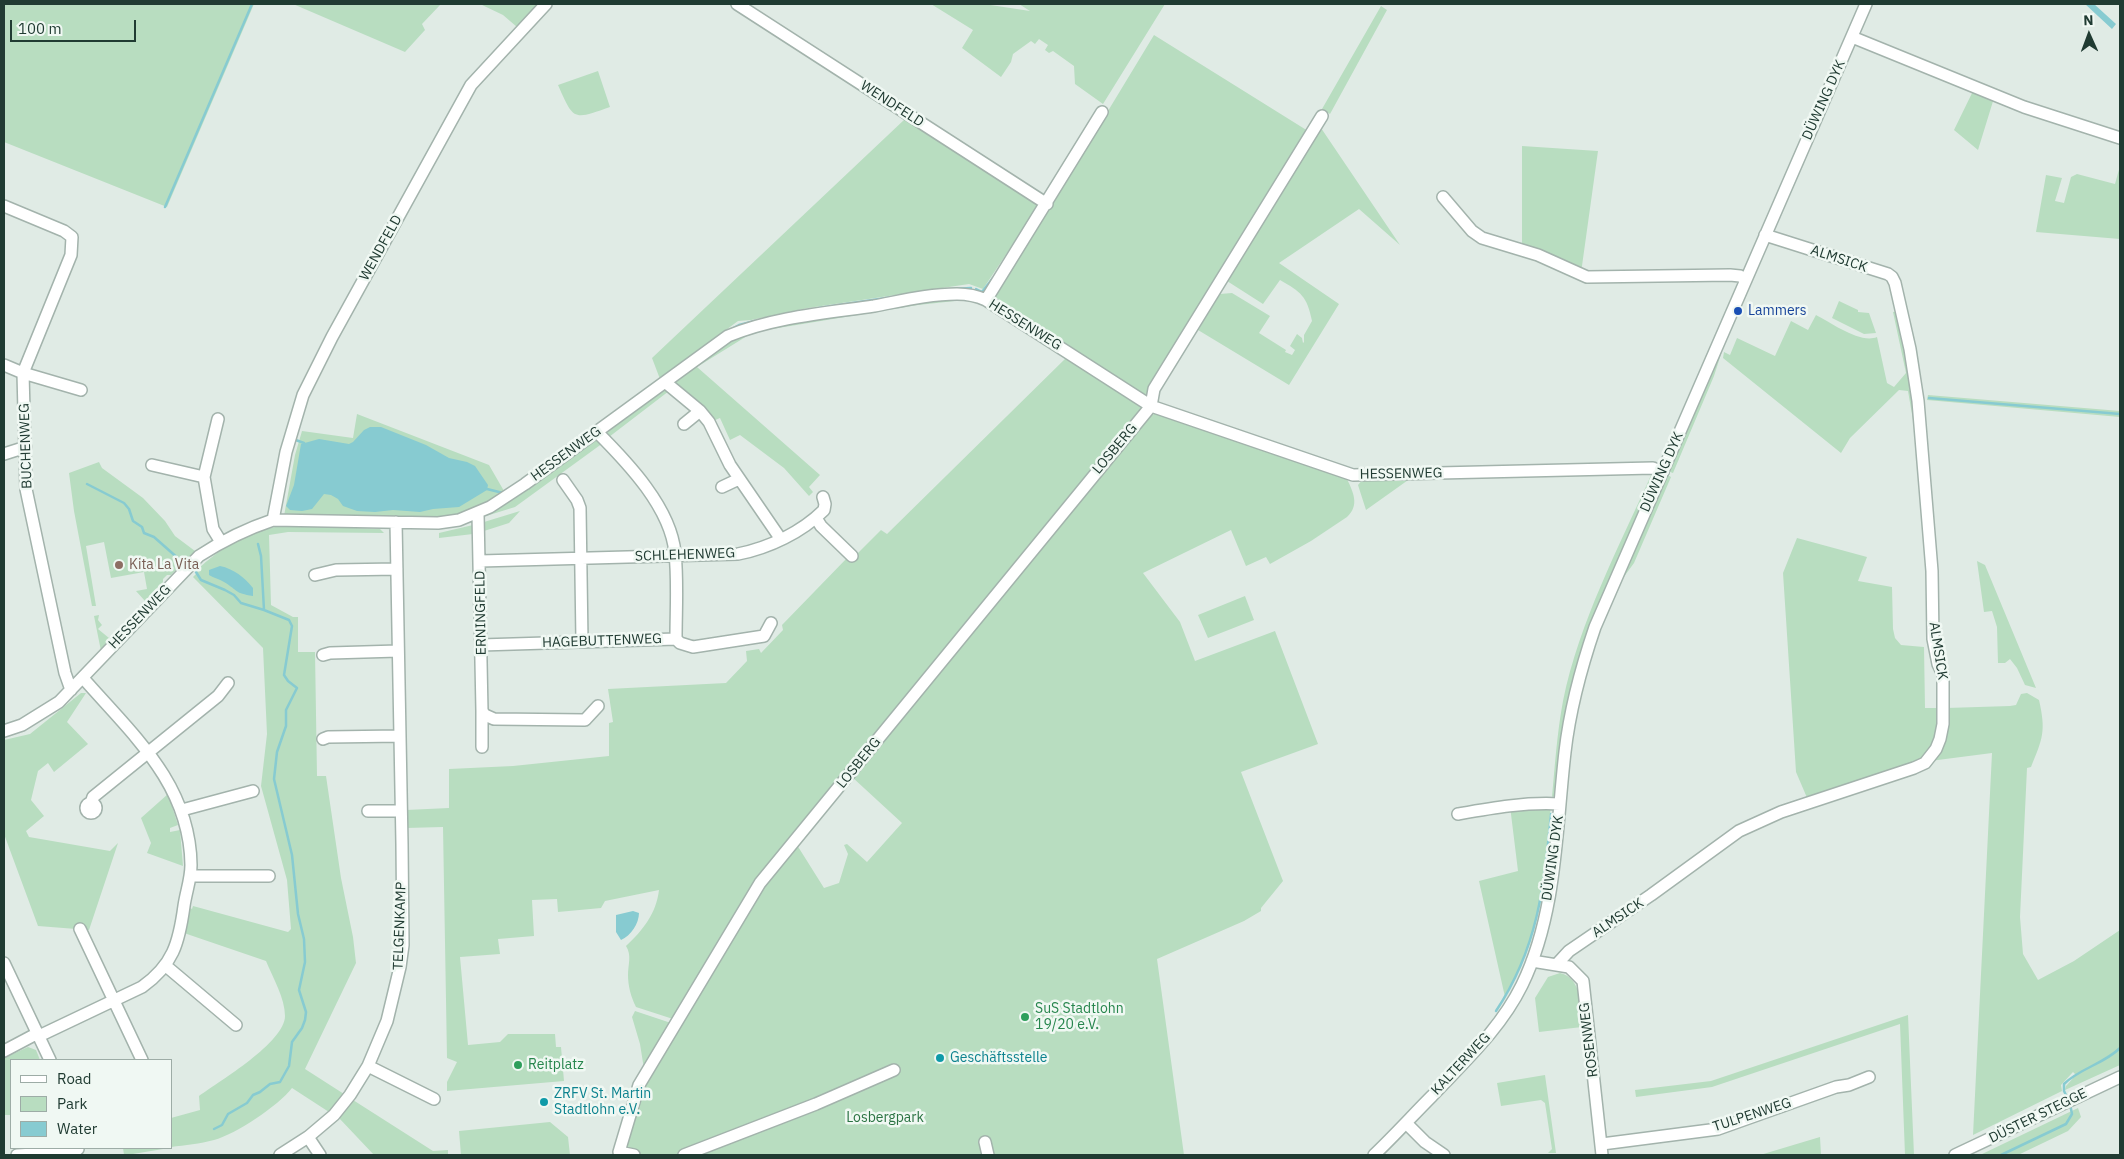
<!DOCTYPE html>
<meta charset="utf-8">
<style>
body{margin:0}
#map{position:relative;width:2124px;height:1159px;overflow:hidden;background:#e0ebe5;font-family:"IBM Plex Sans",sans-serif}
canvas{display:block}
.frame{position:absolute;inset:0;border:5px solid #203b32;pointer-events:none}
.legend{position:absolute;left:10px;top:1059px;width:162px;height:90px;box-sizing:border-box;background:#f0f8f3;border:1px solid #9daca6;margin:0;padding:6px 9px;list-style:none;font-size:15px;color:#203b32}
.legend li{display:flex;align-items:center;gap:10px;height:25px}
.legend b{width:25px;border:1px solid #9daca6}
.north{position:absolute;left:2064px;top:10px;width:50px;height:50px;-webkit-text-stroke:4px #f0f8f3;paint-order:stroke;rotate:358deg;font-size:14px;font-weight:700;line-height:20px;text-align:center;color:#203b32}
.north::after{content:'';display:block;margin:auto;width:18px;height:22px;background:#203b32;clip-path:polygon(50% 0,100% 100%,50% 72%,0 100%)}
.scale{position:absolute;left:10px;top:20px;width:126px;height:22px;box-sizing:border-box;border:2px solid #203b32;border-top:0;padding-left:6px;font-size:15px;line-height:18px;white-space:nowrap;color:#203b32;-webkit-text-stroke:4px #f0f8f3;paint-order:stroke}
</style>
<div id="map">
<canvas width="2124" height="1159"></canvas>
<div class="frame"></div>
<ul class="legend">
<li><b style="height:6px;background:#fff"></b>Road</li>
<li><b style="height:14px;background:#b8ddc0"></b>Park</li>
<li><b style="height:14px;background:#87cbd1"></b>Water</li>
</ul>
<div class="north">N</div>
<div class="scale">100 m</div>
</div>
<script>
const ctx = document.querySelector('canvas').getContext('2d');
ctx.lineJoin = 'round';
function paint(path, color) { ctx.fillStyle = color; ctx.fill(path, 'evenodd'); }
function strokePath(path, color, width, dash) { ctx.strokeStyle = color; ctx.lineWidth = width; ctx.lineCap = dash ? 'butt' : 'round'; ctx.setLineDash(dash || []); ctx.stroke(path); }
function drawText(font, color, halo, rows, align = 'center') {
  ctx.font = font + ' "IBM Plex Sans",sans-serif'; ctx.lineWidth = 5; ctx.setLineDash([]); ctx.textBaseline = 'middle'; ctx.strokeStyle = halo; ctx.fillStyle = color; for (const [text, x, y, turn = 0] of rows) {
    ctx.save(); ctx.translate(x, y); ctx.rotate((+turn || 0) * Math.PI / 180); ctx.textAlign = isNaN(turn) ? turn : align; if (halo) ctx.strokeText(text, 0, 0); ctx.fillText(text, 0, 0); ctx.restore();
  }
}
paint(new Path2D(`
 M 4,4 L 254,4 L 167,207 L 4,142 Z
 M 293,4 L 441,4 L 422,24 L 425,30 L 405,52 Z
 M 480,4 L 538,4 L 517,27 L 503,15 Z
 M 931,4 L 984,4 L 1030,11 L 1019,4 L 1165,4 L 1103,104 L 1075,84 L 1074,66 L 1053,51 L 1049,53 L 1045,50 L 1048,45 L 1039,39 L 1035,44 L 1031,41 L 1013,54 L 1011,62 L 1001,77 L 962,48 L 973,30 Z
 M 1381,6 L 1387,10 L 1330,114 L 1322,109 Z
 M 1154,35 L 1308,131 L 1147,395 L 1150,397 L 1146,398 L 994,300 L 992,295 L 1051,205 Z
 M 598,71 L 610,107 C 573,120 574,121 558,85 Z
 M 1974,89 L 1994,98 L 1978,150 L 1954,130 Z
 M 905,119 L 1039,205 L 983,289 L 969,284 L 808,308 L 751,320 L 738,321 L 660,379 L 652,358 Z
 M 1321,128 L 1400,245 L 1359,209 L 1279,263 L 1339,304 L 1289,385 L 1198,330 L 1220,294 L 1232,293 L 1270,316 L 1259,333 L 1286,350 L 1285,352 L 1292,355 L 1295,350 L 1290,346 L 1297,334 L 1302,338 L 1303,343 L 1304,342 L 1304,335 L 1312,321 C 1307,296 1301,292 1280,280 L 1263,304 L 1227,281 Z
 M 1522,146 L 1598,151 L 1581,273 L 1522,248 Z
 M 2120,166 L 2120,239 L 2036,232 L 2046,175 L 2062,178 L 2055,201 L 2064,203 L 2071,177 L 2077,174 L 2115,184 Z
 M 949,298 L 978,301 L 955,301 L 918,305 L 766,330 L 747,336 L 697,367 L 820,475 L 809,487 L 813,492 L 809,496 L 784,468 L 740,435 L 730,440 L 720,418 L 713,421 L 707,409 L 696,403 L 676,386 L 675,382 L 731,338 L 799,320 Z
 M 1839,301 L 1858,310 L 1858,312 L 1869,313 L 1876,333 L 1864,334 L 1832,318 Z
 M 1901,311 L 1921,467 L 1908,391 L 1899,390 L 1850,438 L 1841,453 L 1723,358 L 1724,352 L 1730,355 L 1737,338 L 1775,356 L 1791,321 L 1808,330 L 1816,315 C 1832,323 1860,344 1877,337 L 1887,383 L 1894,387 L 1906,373 L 1893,312 Z
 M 1722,351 L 1714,376 L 1673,473 L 1667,471 L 1717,355 Z
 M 1067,357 L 1141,405 L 1140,414 L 754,885 L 673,1019 L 636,1007 C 631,997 628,986 628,975 C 628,965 632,955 626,946 C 643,930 656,914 659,890 L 605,901 L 601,908 L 558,912 L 557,899 L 532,900 L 534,936 L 498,939 L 500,954 L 460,957 L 468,1045 L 500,1042 L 508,1034 L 555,1034 L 556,1047 L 561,1047 L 564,1081 L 447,1091 L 447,1082 L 457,1062 L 447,1058 L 443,827 L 406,828 L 406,810 L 449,808 L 449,769 L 513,766 L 609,756 L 609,723 L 613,722 L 608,689 L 726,683 L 747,661 L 746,651 L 759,649 L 761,653 L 783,630 L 782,625 L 847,558 L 855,556 L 881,530 L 887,534 Z
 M 662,389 L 669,391 L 609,437 L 607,431 Z
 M 1928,395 L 2120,411 L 2120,417 L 1927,400 Z
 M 1156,413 L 1347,479 C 1353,492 1360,505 1347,517 L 1311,541 L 1270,564 L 1266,557 L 1246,566 L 1231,530 L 1143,573 L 1180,622 L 1195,661 L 1275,631 L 1318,744 L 1241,772 L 1283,881 L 1261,908 L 1261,911 L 1244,921 L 1157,959 L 1184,1155 L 643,1155 L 632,1153 L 624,1146 L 643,1088 L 761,890 L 797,845 L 824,888 L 839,883 L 848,854 L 844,845 L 847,844 L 867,862 L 902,823 L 852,777 L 1147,418 Z
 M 357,414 L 489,465 L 504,491 L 473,510 L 438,519 L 342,515 L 284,516 L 295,455 L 302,431 L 353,438 Z
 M 596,439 L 603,443 L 515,507 L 486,516 Z
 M 99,462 L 102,468 L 143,498 L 165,521 L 175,536 L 195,551 L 171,575 L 167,575 L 163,579 L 163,582 L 145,601 L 136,591 L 147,589 L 144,572 L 111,578 L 104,542 L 86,546 L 96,606 L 92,606 L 74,511 L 69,473 Z
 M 1652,473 L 1655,477 L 1604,597 L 1556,795 L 1552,797 C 1555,765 1557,733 1563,701 C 1579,622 1619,547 1652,473 Z
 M 1666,474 L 1671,477 L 1634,563 L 1615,589 Z
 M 1364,478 L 1411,478 L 1366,510 L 1358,485 Z
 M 520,511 L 509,523 L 484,531 L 484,522 Z
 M 286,525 L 380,529 L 384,533 L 288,532 L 269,535 L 271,605 L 293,617 L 298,617 L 298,652 L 315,652 L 317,776 L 326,776 L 341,878 L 353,937 L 356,963 L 305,1069 L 344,1094 L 329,1112 L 292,1088 C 278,1106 236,1134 214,1140 C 200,1144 185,1145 171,1147 L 171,1118 L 200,1110 L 199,1096 C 220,1081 285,1042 285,1016 C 285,998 273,978 266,961 L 184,933 L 188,907 L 192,909 L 193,906 L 288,932 L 291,929 L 287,880 L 261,786 L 267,734 L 263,648 L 193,577 L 197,573 L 196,571 C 222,546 250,530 286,525 Z
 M 473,525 L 473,534 L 439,538 L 439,533 Z
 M 1797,538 L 1867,557 L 1858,581 L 1892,587 L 1893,629 L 1895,638 L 1901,645 L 1924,647 L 1925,708 L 1942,708 L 1938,740 L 1922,762 L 1808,800 L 1796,772 L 1783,573 Z
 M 1977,561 L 1985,565 L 2036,688 L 2025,685 L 2017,668 L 2010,659 L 2005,663 L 1998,663 L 1997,627 L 1992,611 L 1984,612 Z
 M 1245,596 L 1254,620 L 1208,638 L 1198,615 Z
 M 99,615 L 98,620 L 102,625 L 98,629 L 109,638 L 101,651 L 94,616 Z
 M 81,693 L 86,693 L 67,722 L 88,744 L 54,772 L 48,763 L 38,771 L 31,800 L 44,816 L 26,831 L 29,837 L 110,851 L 118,843 L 89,930 L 38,926 L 4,834 L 4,740 L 30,734 Z
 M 2027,693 L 2039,700 C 2046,731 2043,738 2031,767 L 2027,768 L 2020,917 L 2023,954 L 2038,980 L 2074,961 L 2120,930 L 2120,1065 L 2065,1090 L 2066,1086 L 2076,1075 L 2073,1072 L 2061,1085 L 2062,1091 L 1973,1135 L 1992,753 L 1930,761 L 1946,708 L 2010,706 L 2016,705 L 2021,694 Z
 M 168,794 L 178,825 L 170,828 L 170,832 L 180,830 L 183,866 L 147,853 L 151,843 L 141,818 Z
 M 1551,805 C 1545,858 1543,916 1521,966 C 1516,976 1510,986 1505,997 L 1479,881 L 1518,871 L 1510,806 Z
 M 1560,973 C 1583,978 1580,1008 1582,1027 L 1539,1032 L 1535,998 L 1548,977 Z
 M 635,1011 L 671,1023 L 644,1069 L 640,1044 L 632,1017 Z
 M 1908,1015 L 1914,1155 L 1905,1155 L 1900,1024 L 1712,1087 L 1636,1097 L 1635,1090 L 1711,1081 Z
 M 28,1047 L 36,1050 L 40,1060 L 11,1060 L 11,1115 L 4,1115 L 4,1058 Z
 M 1545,1075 L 1556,1153 L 1548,1153 L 1552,1149 L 1545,1103 L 1541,1100 L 1501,1106 L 1497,1083 Z
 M 353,1100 L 433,1151 L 448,1150 L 448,1155 L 374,1155 L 339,1118 Z
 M 2078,1108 L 2081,1117 L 2068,1131 L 2018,1155 L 1980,1155 Z
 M 550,1122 L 568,1137 L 570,1155 L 461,1155 L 459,1131 Z
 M 1820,1137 L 1821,1155 L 1760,1155 Z
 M 123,1148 L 169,1148 L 127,1155 L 124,1155 Z`), '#b8ddc0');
paint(new Path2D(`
 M 2085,4 L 2094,4 L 2116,24 L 2112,29 Z
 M 370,427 L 381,427 L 426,445 L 449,458 L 467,462 L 475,466 L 488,485 L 487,490 L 459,507 L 433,509 L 420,512 L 393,510 L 375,512 L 357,511 L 343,506 L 338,499 L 331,495 L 324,494 L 312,509 L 302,511 L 290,510 L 286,506 L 294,485 L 301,444 L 319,439 L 349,444 L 353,442 L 364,430 Z
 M 220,566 C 234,569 244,577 253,588 L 253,596 C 234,593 239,591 224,582 C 219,579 214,578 209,575 L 209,570 Z
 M 633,911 L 639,913 C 639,923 631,936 621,940 L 616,932 L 616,915 Z`), '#87cbd1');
strokePath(new Path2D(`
 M 165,207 L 252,4
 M 953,289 L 971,288
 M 976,289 L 982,292 L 993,278
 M 819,308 L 893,297
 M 730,330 L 739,325 L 755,321
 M 1929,398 L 2120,414
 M 293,439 L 304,443
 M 87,484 L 124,503 L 129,509 L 133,521 L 142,527 L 144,533 L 154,537 L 180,560
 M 487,489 L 503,493
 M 196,572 L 201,580 L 225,590 L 234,595 L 241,603 L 264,610
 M 1496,1011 C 1538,948 1544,887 1551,814
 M 2068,1099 L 2064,1091 L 2064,1084 C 2080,1068 2104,1064 2120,1048
 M 214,1129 L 222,1125 L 228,1114 L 247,1103 L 253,1095 L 260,1092 L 270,1084 L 280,1082 L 289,1066 L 292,1042 L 302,1028 L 305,1020 L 306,1012 L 299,990 L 305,962 L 304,939 L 298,914 L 292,855 L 274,779 L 277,752 L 286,726 L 286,710 L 297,688 L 288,681 L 284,675 L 292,626 L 289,620 L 264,610 L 261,556 L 258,544
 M 2001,1155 L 2066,1124 L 2072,1114 L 2070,1104`), '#87cbd1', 2.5);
const minor = new Path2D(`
 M 737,4 L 1047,204
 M 1852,37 L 2024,107 L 2120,138
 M 1443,197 L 1472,231 L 1482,238 L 1538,255 L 1587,277 L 1730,275 L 1740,276 L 1746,280
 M 4,206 L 64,231 L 72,237 L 71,255 L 23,373 L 26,489 L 65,673 L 71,690
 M 986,300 L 1102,112
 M 4,365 L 23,373 L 81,390
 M 665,382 L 700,411 L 709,422 L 730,465 L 780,538
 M 684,424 L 700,411
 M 597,432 C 628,463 671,508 675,553 C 678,581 676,610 676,639
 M 4,454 L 26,447
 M 152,465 L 204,477 L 213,529 L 221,542
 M 204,477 L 218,419
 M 563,480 L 577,500 L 580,508 L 582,641
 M 722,487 L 739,479
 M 478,514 L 482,711 L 485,715 L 494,719 L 585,720 L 598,706
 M 816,518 L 821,526 L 852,556
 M 273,520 L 286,452 L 303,395 L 332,337 L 471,85 L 546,4
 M 480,561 L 738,554 C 769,548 802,532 824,510 L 825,504 L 823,497
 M 315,575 L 336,570 L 397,569
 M 481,645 L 676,639 L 680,643 L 693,647 L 764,636 L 771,623
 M 323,655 L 330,653 L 398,651
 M 482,711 L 482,747
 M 4,731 L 22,725 L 59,702 L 199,556 C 222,541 246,529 273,520 L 438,523 L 459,520 L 490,507 L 525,484 L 728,336 C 774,317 825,313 874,306 C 901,301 929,294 957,294 C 967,294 977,296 986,300 L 1151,406 L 1353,475 L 1653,468 L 1663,472
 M 323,739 L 328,737 L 400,736
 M 91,803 L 93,797 L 218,696 L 228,683
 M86 808a5 5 0 1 1 10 0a5 5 0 1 1-10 0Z
 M 182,810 L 253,791
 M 368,811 L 401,811
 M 1458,814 C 1492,808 1525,802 1560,804
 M 190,876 L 269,876
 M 80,929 L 142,1060
 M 1532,961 L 1569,967 L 1583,981 L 1602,1155
 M 4,963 L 50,1060
 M 1557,964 L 1569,951 L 1651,895 L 1739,831 L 1781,812 L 1914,768 L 1925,763 L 1936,749 L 1940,739 L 1943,724 L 1943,674 L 1938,664 L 1933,639 L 1932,571 L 1918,401 L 1910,349 L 1895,283 L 1892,277 L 1888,274 L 1765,235
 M 166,966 L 236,1025
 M 39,1036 L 142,987 C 173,965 179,943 184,906 C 186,892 191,879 191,865 C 190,784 132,734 83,678
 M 4,1051 L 38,1033
 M 368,1066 L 434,1099
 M 1406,1123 L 1425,1142 L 1444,1155
 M 308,1137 L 320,1155
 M 985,1142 L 988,1155
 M 1602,1144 L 1718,1129 L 1836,1087 L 1849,1085 L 1869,1077
 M 17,1155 L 51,1153 L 78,1149
 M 280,1155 L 308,1137 L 334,1115 L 350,1095 L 368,1066 L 387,1021 L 400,967 L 403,945 L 402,844 L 396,522
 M 634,1155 L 619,1152 L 639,1085 L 760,883 L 1151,406 L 1154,389 L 1322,116
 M 684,1155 L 816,1104 L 894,1070
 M 1374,1155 C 1394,1136 1413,1115 1432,1096 C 1465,1061 1501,1028 1522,985 C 1557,913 1556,829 1565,752 C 1570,708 1581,668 1595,627 L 1866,4
 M 1955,1155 L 2120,1077`);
strokePath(minor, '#a3b3ac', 14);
strokePath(minor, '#fff', 11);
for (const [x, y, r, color] of [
 [1738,311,5,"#1a4fb4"],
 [119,565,5,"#8d6e63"],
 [1025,1017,5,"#2e9e5b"],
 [940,1058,5,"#0f9aa8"],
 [518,1065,5,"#2e9e5b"],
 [544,1102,5,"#0f9aa8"]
]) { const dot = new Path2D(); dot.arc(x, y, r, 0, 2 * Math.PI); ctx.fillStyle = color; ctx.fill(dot); strokePath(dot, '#f0f8f3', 2); }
drawText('14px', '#203b32', '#f0f8f3', [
 ["DÜWING DYK",1824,100,-66],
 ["WENDFELD",892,104,33],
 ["WENDFELD",381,248,-61],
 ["ALMSICK",1839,259,18],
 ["HESSENWEG",1025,325,32],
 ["BUCHENWEG",26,446,-92],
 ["LOSBERG",1115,449,-50],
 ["HESSENWEG",566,454,-36],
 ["DÜWING DYK",1662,472,-66],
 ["HESSENWEG",1401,474,-1],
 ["SCHLEHENWEG",685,555,-2],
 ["ERNINGFELD",481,613,-91],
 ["HESSENWEG",140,617,-46],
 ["HAGEBUTTENWEG",602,641,-2],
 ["ALMSICK",1938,651,81],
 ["LOSBERG",859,763,-51],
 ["DÜWING DYK",1553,858,-82],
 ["ALMSICK",1618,918,-34],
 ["TELGENKAMP",400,926,-88],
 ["ROSENWEG",1589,1040,-97],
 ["KALTERWEG",1461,1064,-47],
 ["TULPENWEG",1752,1115,-18],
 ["DÜSTER STEGGE",2038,1116,-26]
]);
drawText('14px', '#164399', '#f0f8f3', [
 ["Lammers",1748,311]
], 'left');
drawText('14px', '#785e54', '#f0f8f3', [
 ["Kita La Vita",129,565]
], 'left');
drawText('14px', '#27864d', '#f0f8f3', [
 ["SuS Stadtlohn",1035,1009],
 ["19/20 e.V.",1035,1025],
 ["Reitplatz",528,1065]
], 'left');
drawText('14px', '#0d838f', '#f0f8f3', [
 ["Geschäftsstelle",950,1058],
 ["ZRFV St. Martin",554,1094],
 ["Stadtlohn e.V.",554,1110]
], 'left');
drawText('14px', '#2a7342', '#f0f8f3', [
 ["Losbergpark",885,1118]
]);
</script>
